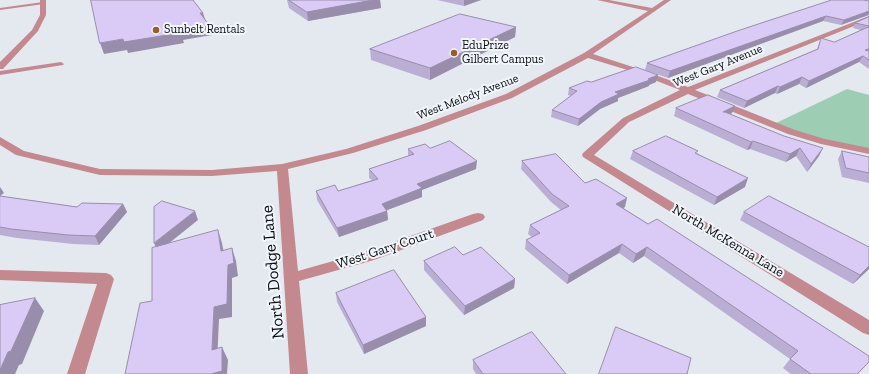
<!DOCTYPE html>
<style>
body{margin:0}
canvas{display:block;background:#e3e9ef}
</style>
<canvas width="869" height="374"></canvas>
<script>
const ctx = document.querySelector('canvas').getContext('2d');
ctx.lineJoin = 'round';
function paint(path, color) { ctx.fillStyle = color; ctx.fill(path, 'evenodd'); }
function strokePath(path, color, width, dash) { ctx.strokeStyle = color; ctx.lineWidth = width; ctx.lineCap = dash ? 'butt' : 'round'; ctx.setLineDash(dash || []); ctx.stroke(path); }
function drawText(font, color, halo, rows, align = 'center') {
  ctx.font = font + ' "Zilla Slab",serif'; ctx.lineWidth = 4; ctx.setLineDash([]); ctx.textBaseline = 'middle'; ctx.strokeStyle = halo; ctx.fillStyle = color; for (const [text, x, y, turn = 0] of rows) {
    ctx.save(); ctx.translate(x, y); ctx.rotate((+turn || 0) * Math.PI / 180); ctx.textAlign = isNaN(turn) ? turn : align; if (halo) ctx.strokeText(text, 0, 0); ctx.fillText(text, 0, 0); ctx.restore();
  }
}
paint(new Path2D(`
 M 847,89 L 869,95 L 869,151 L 772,125 Z`), '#9dcdb2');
paint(new Path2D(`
 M 43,2 L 44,4 L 0,10 L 0,8 Z
 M 61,62 L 64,64 L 63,65 L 0,75 L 0,71 Z`), '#c4898f');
paint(new Path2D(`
 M 40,0 L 46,0 L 46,15 L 38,31 L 3,69 L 0,69 L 0,62 L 32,30 L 40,15 Z
 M 597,0 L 609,0 L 652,8 L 664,0 L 671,0 L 593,54 L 639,69 L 688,87 L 869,16 L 869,20 L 695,90 L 795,130 L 825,139 L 869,148 L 869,154 L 821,144 L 788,134 L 688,94 L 629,122 L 594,155 L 869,320 L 869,335 L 863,333 L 583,157 L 582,155 L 583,153 L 623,118 L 680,90 L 634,72 L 588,58 L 512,98 L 426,130 L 353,153 L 288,169 L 298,271 L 365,252 L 473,214 L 478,213 L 483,214 L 485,217 L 483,220 L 374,260 L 299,281 L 308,374 L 290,374 L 277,171 L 212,176 L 100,175 L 16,155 L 0,145 L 0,137 L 24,151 L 100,169 L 212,170 L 282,164 L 346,149 L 418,126 L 506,94 L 584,53 L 648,11 Z
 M 0,270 L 106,273 L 111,275 L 114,279 L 85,374 L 67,374 L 97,284 L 0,280 Z`), '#c4898f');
paint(new Path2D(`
 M 287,0 L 380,0 L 381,8 L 308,21 L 289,8 Z
 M 437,0 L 481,0 L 464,6 Z
 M 863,0 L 841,25 L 823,21 L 668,78 L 645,70 L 647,63 Z
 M 869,17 L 869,69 L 859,62 L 806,88 L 799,84 L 777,94 L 775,93 L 744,108 L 717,97 L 720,90 L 817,49 L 821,38 L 834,42 L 861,30 L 853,28 L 855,23 Z
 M 516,27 L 515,37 L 430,80 L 371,60 L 370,49 Z
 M 591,82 L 656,82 L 649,85 L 649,86 L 618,98 L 618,101 L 600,109 L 578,126 L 551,117 L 552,110 L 571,96 L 568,95 L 569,88 Z
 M 676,108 L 732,113 L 730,114 L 819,156 L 807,172 L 796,156 L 786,162 L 750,149 L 747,150 L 674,116 Z
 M 430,148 L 476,169 L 422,190 L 422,197 L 387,210 L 388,220 L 339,237 L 317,200 L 316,191 L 338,191 L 372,180 L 369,178 L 369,169 L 408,156 L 408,149 Z
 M 633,151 L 697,153 L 745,187 L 714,205 L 630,159 Z
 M 842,151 L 869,157 L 869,183 L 842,177 L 838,159 Z
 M 522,161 L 585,183 L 625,207 L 623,208 L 869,362 L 858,374 L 791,374 L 783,368 L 790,359 L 644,256 L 633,263 L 619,253 L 567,284 L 525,249 L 526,240 L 532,237 L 528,234 L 530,225 L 561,210 L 551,202 L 521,169 Z
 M 0,196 L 77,207 L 123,204 L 127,212 L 99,245 L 73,244 L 17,238 L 0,235 Z
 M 744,212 L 869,247 L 869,269 L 853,284 L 740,220 Z
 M 463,255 L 515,279 L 514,288 L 464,315 L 424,270 L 424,261 Z
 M 336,293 L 426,317 L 426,326 L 364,354 L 337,302 Z
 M 473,360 L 566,374 L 476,374 L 473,369 Z`), '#bbaed4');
paint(new Path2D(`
 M 373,0 L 380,0 L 381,8 L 308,21 L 307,12 Z
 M 464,0 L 481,0 L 464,6 Z
 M 869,11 L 869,15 L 841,25 L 844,20 Z
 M 200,13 L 203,13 L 206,22 Z
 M 826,16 L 823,21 L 668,78 L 670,71 Z
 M 209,25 L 212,35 L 183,40 L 184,43 L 128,53 L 127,50 L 104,54 L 100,43 Z
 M 516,27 L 515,37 L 430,80 L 430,68 Z
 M 869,49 L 869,53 L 863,56 L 859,62 L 806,88 L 809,81 Z
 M 658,75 L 656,82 L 649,85 L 649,86 L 618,98 L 618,101 L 600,109 L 578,126 L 579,119 L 601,102 L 615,92 Z
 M 802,77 L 799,84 L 777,94 L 780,87 Z
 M 778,86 L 775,93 L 744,108 L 747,101 Z
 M 735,106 L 732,113 L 721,119 L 723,112 Z
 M 753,141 L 750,149 L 747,150 L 751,142 Z
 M 800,148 L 796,156 L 786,162 L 790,154 Z
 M 823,148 L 819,156 L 807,172 L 811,164 Z
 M 477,161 L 476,169 L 422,190 L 422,197 L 382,212 L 382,204 L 417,184 Z
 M 748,178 L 745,187 L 714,205 L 717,197 Z
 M 0,187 L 4,193 L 0,196 Z
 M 627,198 L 625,207 L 614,212 L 616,204 Z
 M 123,204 L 127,212 L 99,245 L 95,236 Z
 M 195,211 L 198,220 L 158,252 L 154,243 Z
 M 387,211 L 388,220 L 339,237 L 337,228 Z
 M 218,230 L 222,243 L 226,264 L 221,251 Z
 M 622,244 L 619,253 L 567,284 L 569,275 Z
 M 647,247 L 644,256 L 633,263 L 636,254 Z
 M 232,248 L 236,261 L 238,276 L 232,278 L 232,317 L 219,319 L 217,363 L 212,350 L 214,307 L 228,265 Z
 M 869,266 L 869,269 L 853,284 L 860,275 Z
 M 515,279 L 514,288 L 464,315 L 465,306 Z
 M 35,298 L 44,311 L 22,364 L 19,365 L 15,374 L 0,374 L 0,370 L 8,352 Z
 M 426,317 L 426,326 L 364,354 L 363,345 Z
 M 222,347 L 228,360 L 227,374 L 211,374 Z`), '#998dac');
const building = new Path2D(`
 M 91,0 L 193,0 L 203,13 L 200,13 L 209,25 L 179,30 L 180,33 L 124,42 L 123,39 L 100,43 Z
 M 289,0 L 373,0 L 307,12 Z
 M 832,0 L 863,0 L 869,1 L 869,11 L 844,20 L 826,16 L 670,71 L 647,63 L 740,30 Z
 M 460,14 L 516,27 L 430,68 L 370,49 Z
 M 869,17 L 869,26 L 855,23 Z
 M 869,27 L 869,49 L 865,50 L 869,51 L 869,60 L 863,56 L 809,81 L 802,77 L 780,87 L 778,86 L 747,101 L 720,90 L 818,49 L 821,38 L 834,42 Z
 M 636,67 L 658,75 L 648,79 L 650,80 L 615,92 L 619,94 L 601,102 L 579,119 L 552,110 L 577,91 L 569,88 L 587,81 L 591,82 Z
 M 708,95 L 735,106 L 723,112 L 725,112 L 784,136 L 823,148 L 811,164 L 800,148 L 790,154 L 753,141 L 751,142 L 676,108 Z
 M 666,136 L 698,151 L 695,153 L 748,178 L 717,197 L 633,151 Z
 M 450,141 L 477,161 L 417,184 L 422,188 L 382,204 L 387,211 L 337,228 L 316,191 L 335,185 L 338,191 L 378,179 L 369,169 L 414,154 L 408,149 L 425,144 L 430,148 Z
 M 842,151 L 869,157 L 869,173 L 846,168 Z
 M 556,154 L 585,183 L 596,179 L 627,198 L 616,204 L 648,224 L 657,219 L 869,356 L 869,362 L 857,374 L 811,374 L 790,359 L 798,351 L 647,247 L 636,254 L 622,244 L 569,275 L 526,240 L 540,233 L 530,225 L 569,206 L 552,194 L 522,161 Z
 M 0,196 L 77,207 L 82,203 L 123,204 L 95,236 L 68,235 L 11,229 L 0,227 Z
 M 769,196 L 869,247 L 869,266 L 860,275 L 744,212 Z
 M 162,201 L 195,211 L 154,243 L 154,207 Z
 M 218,230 L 221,251 L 232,248 L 234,263 L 228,265 L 227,304 L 214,307 L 212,350 L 222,347 L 222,371 L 211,374 L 125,374 L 140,303 L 152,301 L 152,248 Z
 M 455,247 L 463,255 L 481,247 L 515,279 L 465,306 L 424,261 Z
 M 394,270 L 426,317 L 363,345 L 336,293 Z
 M 35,298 L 11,351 L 8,352 L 0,370 L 0,305 Z
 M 616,327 L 691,358 L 687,374 L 599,374 Z
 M 532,332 L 566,374 L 483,374 L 473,360 Z`);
paint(building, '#dacaf6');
strokePath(building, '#998dac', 1);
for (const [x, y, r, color] of [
 [156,30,4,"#9c5c25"],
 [454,53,4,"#9c5c25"]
]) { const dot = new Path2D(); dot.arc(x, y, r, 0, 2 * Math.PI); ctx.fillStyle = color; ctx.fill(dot); strokePath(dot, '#f0f6fc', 1.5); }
drawText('12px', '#0b0d0f', '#f0f6fc', [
 ["Sunbelt Rentals",164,30],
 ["EduPrize",462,46],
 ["Gilbert Campus",462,60]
], 'left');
drawText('12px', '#0b0d0f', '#f0f6fc', [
 ["West Gary Avenue",718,66,-22],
 ["West Melody Avenue",468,97,-21]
]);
drawText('14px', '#0b0d0f', '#f0f6fc', [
 ["North McKenna Lane",728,241,31],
 ["West Gary Court",385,249,-18]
]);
drawText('17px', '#0b0d0f', '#f0f6fc', [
 ["North Dodge Lane",273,272,-95]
]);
</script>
